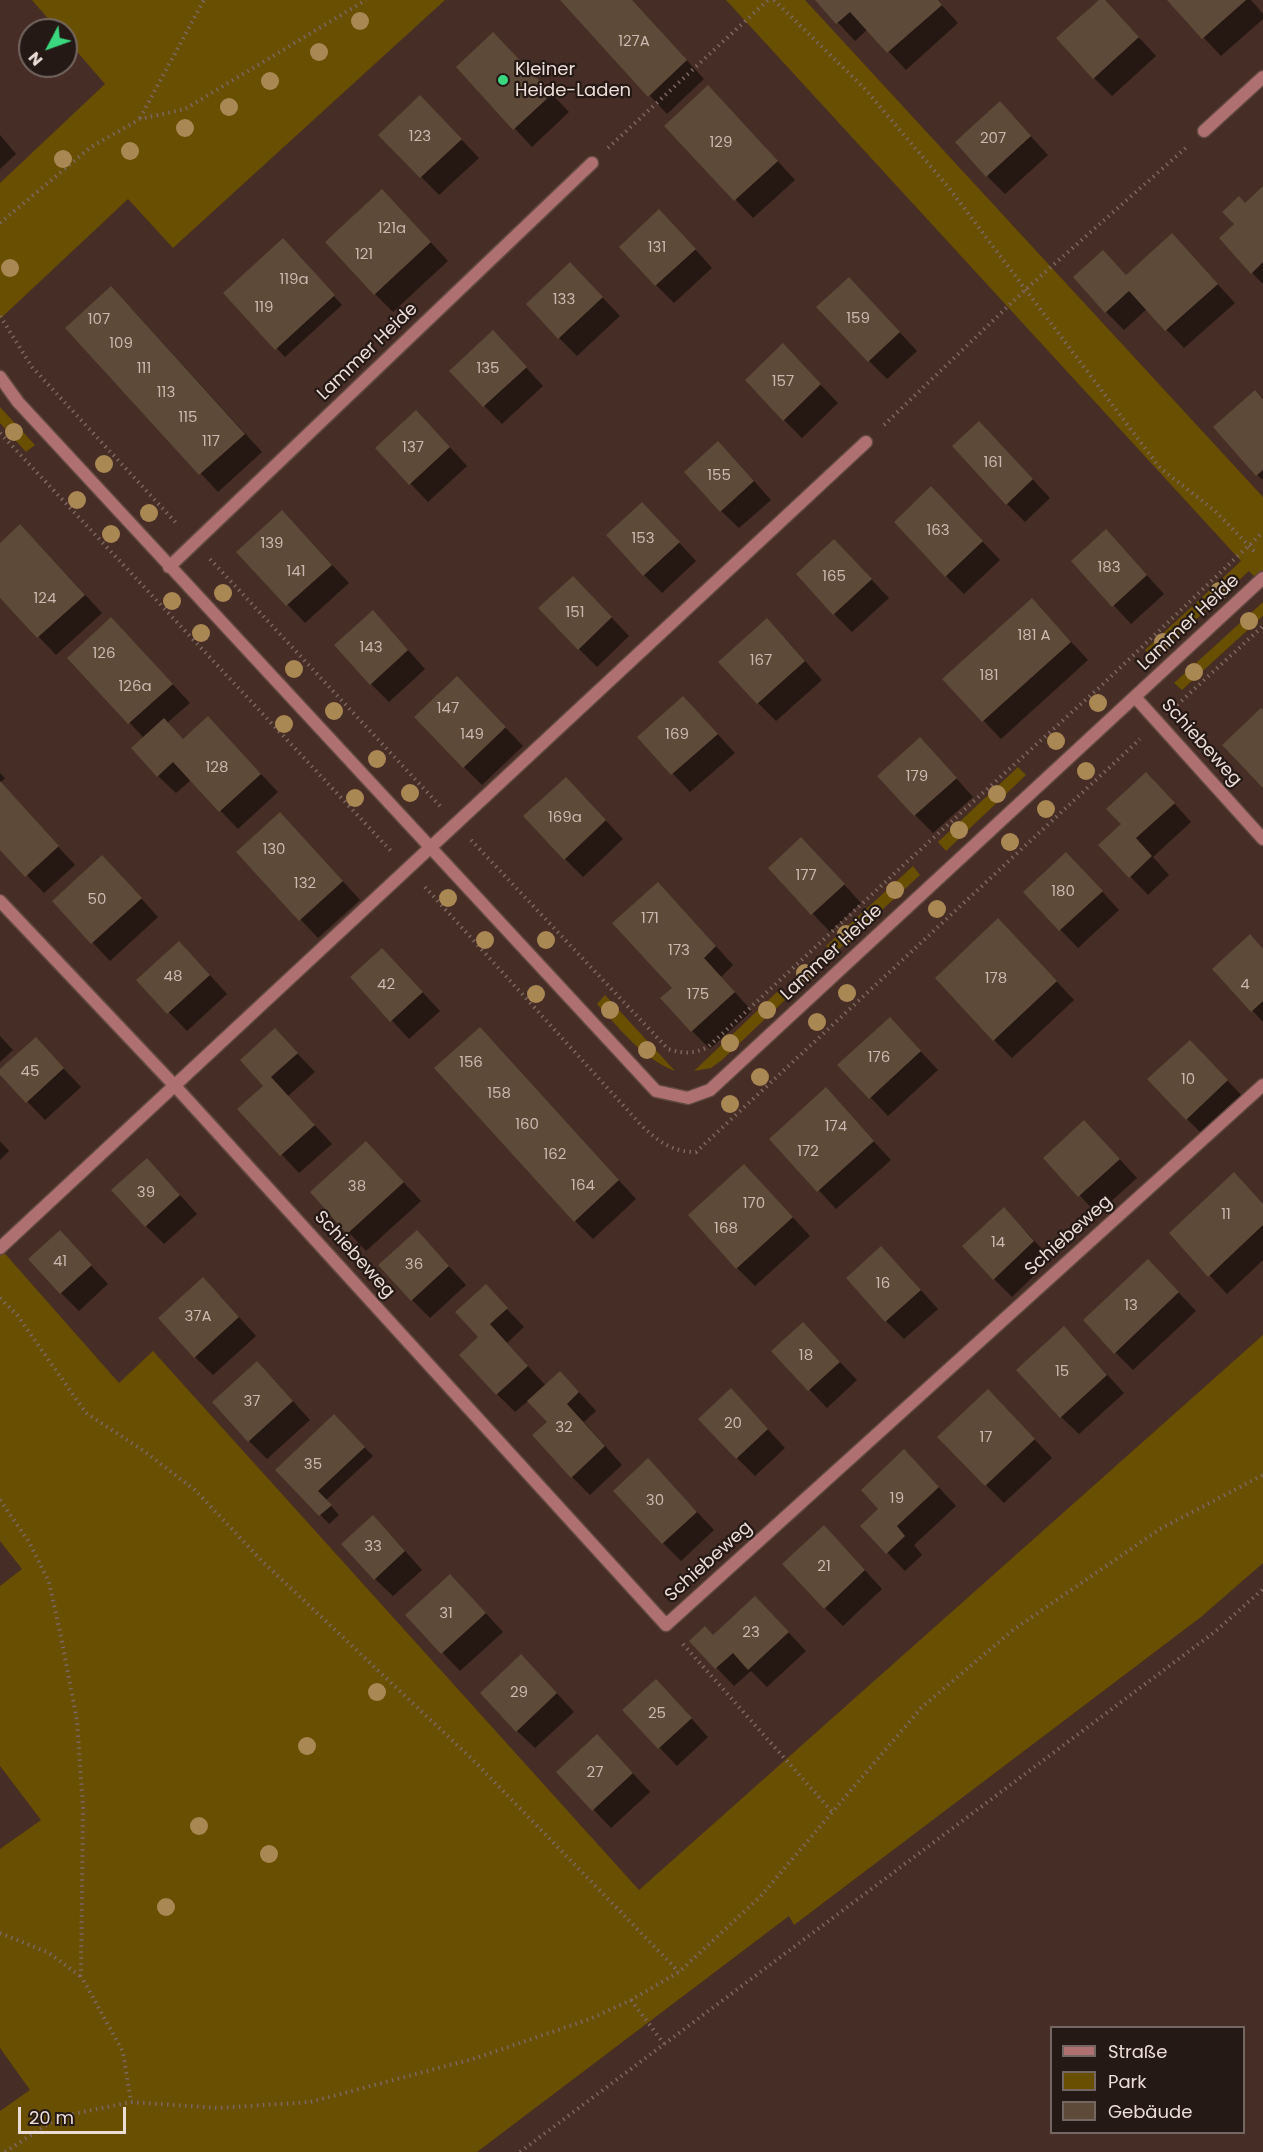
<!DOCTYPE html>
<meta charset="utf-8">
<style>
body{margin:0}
#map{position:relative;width:1263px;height:2152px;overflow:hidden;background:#462d25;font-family:Poppins,sans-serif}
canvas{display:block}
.legend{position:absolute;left:1050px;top:2026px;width:195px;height:108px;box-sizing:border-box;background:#241915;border:2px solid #746762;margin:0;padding:8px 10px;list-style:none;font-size:18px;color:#ecdcd6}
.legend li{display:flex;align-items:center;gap:12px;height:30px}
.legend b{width:30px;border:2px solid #746762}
.north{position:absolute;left:18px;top:18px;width:60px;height:60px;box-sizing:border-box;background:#241915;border:2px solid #746762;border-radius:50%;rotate:229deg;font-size:16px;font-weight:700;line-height:24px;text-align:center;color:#ecdcd6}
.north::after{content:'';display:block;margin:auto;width:21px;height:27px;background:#3ad77f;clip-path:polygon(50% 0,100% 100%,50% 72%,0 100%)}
.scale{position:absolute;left:18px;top:2107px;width:108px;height:27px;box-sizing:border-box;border:3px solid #ecdcd6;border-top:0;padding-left:8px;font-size:18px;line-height:21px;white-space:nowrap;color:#ecdcd6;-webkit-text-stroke:4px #241915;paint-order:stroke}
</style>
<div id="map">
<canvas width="1263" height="2152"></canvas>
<ul class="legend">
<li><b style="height:8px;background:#ae7071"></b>Straße</li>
<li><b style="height:16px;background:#694f02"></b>Park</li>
<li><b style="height:16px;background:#5e4a39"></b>Gebäude</li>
</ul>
<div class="north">N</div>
<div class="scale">20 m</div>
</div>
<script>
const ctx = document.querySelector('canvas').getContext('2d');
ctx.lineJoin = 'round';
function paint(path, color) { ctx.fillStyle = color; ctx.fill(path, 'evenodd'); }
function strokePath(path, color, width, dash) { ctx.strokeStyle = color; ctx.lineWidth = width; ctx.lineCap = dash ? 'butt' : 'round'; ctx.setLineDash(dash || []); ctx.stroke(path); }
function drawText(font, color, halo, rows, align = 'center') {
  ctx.font = font + ' Poppins,sans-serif'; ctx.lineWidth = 4.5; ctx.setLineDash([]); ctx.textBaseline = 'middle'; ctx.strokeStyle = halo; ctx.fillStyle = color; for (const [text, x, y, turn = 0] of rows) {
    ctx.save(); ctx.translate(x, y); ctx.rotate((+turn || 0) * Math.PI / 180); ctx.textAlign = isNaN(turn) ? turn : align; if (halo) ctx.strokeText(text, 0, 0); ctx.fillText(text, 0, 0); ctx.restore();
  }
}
paint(new Path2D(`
 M 32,0 L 445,0 L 173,248 L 128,199 L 0,319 L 0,183 L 105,84 L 66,39 L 66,30 L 58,30 Z
 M 726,0 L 805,0 L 1263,497 L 1263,585 L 1249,571 L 1154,658 L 1145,650 L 1241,561 Z
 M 0,407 L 35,445 L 26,452 L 0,423 Z
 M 1263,602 L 1263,616 L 1182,690 L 1174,683 Z
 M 1018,767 L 1026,775 L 946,851 L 938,842 Z
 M 913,866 L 920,875 L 834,954 L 826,946 Z
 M 778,991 L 786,999 L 722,1060 L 711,1068 L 694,1071 Z
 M 605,995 L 675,1071 C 642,1058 621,1030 597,1004 Z
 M 0,1248 L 119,1383 L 153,1351 L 639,1890 L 1263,1335 L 1263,1563 L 1201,1617 L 794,1925 L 789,1916 L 477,2152 L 0,2152 L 0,2111 L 30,2090 L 0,2048 L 0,1849 L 41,1820 L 0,1766 L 0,1586 L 22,1569 L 0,1541 Z`), '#694f02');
paint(new Path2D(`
 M 561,0 L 631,0 L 704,79 L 667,114 Z
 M 817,0 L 937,0 L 958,23 L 906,70 L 868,29 L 855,41 Z
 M 1101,0 L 1120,17 L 1156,56 L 1112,96 L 1094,78 Z
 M 1169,0 L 1251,0 L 1263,14 L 1263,19 L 1221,56 Z
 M 511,52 L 569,112 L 532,147 L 458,67 Z
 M 1000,103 L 1048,155 L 1005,194 L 987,176 Z
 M 726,105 L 795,180 L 753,218 L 666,126 Z
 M 438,115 L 479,158 L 439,195 L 380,135 Z
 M 0,135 L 16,154 L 0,169 Z
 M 1263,188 L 1263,284 L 1252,273 L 1236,224 Z
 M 400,209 L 448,261 L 393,312 L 375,294 Z
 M 677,229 L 712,268 L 674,303 L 656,285 Z
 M 1172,235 L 1235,303 L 1184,348 L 1147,309 L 1124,330 L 1106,312 L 1103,252 L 1127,276 Z
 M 291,249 L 342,305 L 285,357 L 225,293 Z
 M 588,282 L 620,316 L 577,356 L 559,338 Z
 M 867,297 L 917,351 L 887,379 L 869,361 Z
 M 129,306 L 262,452 L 218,492 L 67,328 Z
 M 511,351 L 543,386 L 502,424 L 451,372 Z
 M 801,364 L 838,403 L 802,438 L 784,420 Z
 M 1263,401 L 1263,480 L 1257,475 Z
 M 434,430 L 467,466 L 428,502 L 377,448 Z
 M 997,441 L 1050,498 L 1025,522 L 1007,504 Z
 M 736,461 L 771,500 L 739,528 L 721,511 Z
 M 949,506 L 1000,560 L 964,594 L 946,576 Z
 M 660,522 L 696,561 L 662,593 L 644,575 Z
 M 300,530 L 349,583 L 305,623 L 238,552 Z
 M 38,544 L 102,613 L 56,655 L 0,596 L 0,545 Z
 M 1123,549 L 1164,594 L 1131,624 L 1073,561 Z
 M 852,559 L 889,598 L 852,632 L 834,614 Z
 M 591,596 L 629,636 L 597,667 L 579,649 Z
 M 1032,600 L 1088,660 L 1001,739 L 944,679 Z
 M 390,630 L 425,669 L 389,702 L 371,684 Z
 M 129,637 L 190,703 L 167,723 L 184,740 L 208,718 L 278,792 L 238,829 L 191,780 L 176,793 L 158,776 L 144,738 L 69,658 Z
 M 785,638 L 822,680 L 776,721 L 758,703 Z
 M 475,696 L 523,746 L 482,785 L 464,767 Z
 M 701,716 L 735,753 L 690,792 L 639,737 Z
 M 938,758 L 973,797 L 933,833 L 915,815 Z
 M 0,773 L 5,778 L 0,783 L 75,865 L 44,893 L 0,847 Z
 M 1164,792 L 1191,822 L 1153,857 L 1169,875 L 1148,895 L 1100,845 Z
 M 584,797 L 623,839 L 583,877 L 565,859 Z
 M 298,832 L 360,900 L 318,938 L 238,853 Z
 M 819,857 L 861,903 L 830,932 L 770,868 Z
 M 1084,872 L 1119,910 L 1078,948 L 1025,893 Z
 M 120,875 L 158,917 L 110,961 L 54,901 Z
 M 676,902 L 733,965 L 721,977 L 752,1011 L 710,1049 L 692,1031 L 674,988 Z
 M 1016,938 L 1074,1000 L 1012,1058 L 994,1040 Z
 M 1263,950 L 1263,1022 L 1214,969 Z
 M 197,961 L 227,994 L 187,1031 L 138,980 Z
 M 400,968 L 440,1011 L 409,1039 L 352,977 Z
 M 890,1019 L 938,1070 L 888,1116 L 840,1065 Z
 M 275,1030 L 315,1072 L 288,1096 L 332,1144 L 299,1173 L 239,1109 L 265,1086 Z
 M 0,1036 L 13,1050 L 0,1062 Z
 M 36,1039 L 81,1087 L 45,1120 L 0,1073 Z
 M 498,1047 L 636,1199 L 593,1239 L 575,1221 Z
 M 1208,1060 L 1245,1099 L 1205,1137 L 1187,1119 Z
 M 843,1108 L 891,1160 L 836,1209 L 772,1139 Z
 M 1102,1140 L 1137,1178 L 1097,1214 L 1045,1158 Z
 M 0,1141 L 9,1151 L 0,1160 Z
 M 384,1161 L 421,1201 L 366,1251 L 312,1192 Z
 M 165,1178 L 197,1214 L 164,1244 L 146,1226 Z
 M 762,1184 L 810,1236 L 755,1286 L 737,1268 Z
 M 1263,1204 L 1263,1260 L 1227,1294 L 1171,1234 Z
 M 1022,1227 L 1051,1259 L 1012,1297 L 994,1279 Z
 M 60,1232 L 108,1284 L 79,1311 L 61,1293 Z
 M 434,1250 L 466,1285 L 430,1318 L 412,1300 Z
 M 899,1266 L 938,1309 L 904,1339 L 886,1321 Z
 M 1166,1279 L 1196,1311 L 1133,1370 L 1115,1352 Z
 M 221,1297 L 256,1336 L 213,1375 L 195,1357 Z
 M 503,1305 L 524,1327 L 507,1343 L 546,1386 L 578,1391 L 596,1411 L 584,1422 L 622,1465 L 590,1495 L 572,1477 L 549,1422 L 529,1400 L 515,1412 L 497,1394 L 480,1337 Z
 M 821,1342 L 857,1380 L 827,1408 L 773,1351 Z
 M 1082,1347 L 1124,1393 L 1079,1434 L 1061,1417 Z
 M 275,1381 L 310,1420 L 267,1459 L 249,1441 Z
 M 748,1408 L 785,1448 L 755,1476 L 737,1458 Z
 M 1006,1409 L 1052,1458 L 1004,1503 L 986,1485 Z
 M 334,1416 L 373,1456 L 326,1500 L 339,1515 L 329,1524 L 278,1470 Z
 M 648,1460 L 714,1530 L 681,1561 L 663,1543 Z
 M 922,1469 L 956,1506 L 914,1545 L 922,1555 L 905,1571 L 862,1526 Z
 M 391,1535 L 422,1570 L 393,1596 L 375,1579 Z
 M 842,1545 L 882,1589 L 843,1626 L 825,1608 Z
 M 468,1594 L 503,1632 L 460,1671 L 407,1615 Z
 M 773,1616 L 806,1651 L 767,1687 L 751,1671 L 734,1686 L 691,1641 L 713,1636 Z
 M 539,1674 L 574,1712 L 535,1748 L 517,1731 Z
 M 674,1699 L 708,1737 L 677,1766 L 624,1710 Z
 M 615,1754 L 650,1792 L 611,1828 L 558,1772 Z`), '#0007');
paint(new Path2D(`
 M 560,0 L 632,0 L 687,60 L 648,97 Z
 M 815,0 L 938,0 L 942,5 L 887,53 L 850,12 L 836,24 Z
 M 1099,0 L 1105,0 L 1139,37 L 1093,79 L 1056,38 Z
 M 1167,0 L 1246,0 L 1202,39 Z
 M 493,32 L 552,94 L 513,130 L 456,67 Z
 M 708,85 L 778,161 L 734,201 L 664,126 Z
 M 420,95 L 462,139 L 420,178 L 378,135 Z
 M 1000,101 L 1031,136 L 986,177 L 955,142 Z
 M 1263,186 L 1263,262 L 1251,274 L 1219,238 L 1234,224 L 1222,212 L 1239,196 L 1245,203 Z
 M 382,189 L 431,242 L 374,295 L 325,242 Z
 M 659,209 L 696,249 L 655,286 L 619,247 Z
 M 1172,233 L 1218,284 L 1165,331 L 1129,291 L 1105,313 L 1073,277 L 1103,250 L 1126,275 Z
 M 283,238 L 335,295 L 275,350 L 223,293 Z
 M 570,262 L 603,297 L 558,339 L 526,304 Z
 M 849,277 L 900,332 L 868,362 L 816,307 Z
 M 111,286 L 245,434 L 199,475 L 65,328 Z
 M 493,330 L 527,367 L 483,407 L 449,371 Z
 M 783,343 L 821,384 L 783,421 L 745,380 Z
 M 1255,390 L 1263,400 L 1263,470 L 1256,476 L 1213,427 Z
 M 416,410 L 450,447 L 409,485 L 375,448 Z
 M 979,421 L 1033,479 L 1006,505 L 952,446 Z
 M 718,441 L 754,481 L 720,512 L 684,472 Z
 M 931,486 L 983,541 L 945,577 L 894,522 Z
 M 642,502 L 680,542 L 643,576 L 606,535 Z
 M 282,510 L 332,565 L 286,606 L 236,552 Z
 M 20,524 L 85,595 L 37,638 L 0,598 L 0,543 Z
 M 1106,529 L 1147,575 L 1112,607 L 1071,561 Z
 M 834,539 L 872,579 L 833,615 L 796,574 Z
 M 573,576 L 612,617 L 578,650 L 538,608 Z
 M 1032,598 L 1071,642 L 982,722 L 942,679 Z
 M 373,610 L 408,650 L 370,685 L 334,645 Z
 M 111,617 L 173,684 L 128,724 L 67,658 Z
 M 767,618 L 805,661 L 757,704 L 718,662 Z
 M 457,676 L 506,727 L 463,768 L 414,717 Z
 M 683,696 L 718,734 L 671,775 L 637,737 Z
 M 1261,708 L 1263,710 L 1263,788 L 1222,745 Z
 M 208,716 L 261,774 L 219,812 L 173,762 L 157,777 L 131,748 L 164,718 L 183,739 Z
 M 920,737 L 957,778 L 914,816 L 877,776 Z
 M 1146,772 L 1175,803 L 1136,838 L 1152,856 L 1129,878 L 1098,845 L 1121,824 L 1106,809 Z
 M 566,777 L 606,820 L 564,860 L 523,816 Z
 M 0,781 L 59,846 L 25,877 L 0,850 Z
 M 280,812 L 343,881 L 299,921 L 236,852 Z
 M 801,837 L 845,884 L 811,915 L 768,868 Z
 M 1066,852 L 1103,891 L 1059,931 L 1023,892 Z
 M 102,855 L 142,898 L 91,944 L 52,901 Z
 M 658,882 L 716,946 L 704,958 L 735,992 L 691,1032 L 660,998 L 672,988 L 612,923 Z
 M 998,918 L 1057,981 L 993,1041 L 935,978 Z
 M 1250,934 L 1263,949 L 1263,1001 L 1251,1012 L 1212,969 Z
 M 179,941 L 210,975 L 167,1014 L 136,980 Z
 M 382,948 L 423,992 L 390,1022 L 350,977 Z
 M 890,1017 L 921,1051 L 869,1099 L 837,1065 Z
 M 480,1027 L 619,1180 L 574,1222 L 434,1068 Z
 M 275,1028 L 298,1053 L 271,1077 L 315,1125 L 280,1156 L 237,1109 L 263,1086 L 240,1060 Z
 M 36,1037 L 64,1068 L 26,1103 L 0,1075 L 0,1069 Z
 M 1190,1040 L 1228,1080 L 1186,1120 L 1147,1079 Z
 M 826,1087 L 874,1141 L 817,1192 L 769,1139 Z
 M 1084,1120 L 1120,1159 L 1078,1197 L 1043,1158 Z
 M 366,1141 L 404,1182 L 347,1234 L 310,1192 Z
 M 147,1158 L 180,1195 L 145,1227 L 111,1190 Z
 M 744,1164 L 793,1217 L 736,1269 L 688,1215 Z
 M 1234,1172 L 1263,1204 L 1263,1225 L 1208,1277 L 1169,1233 Z
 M 1004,1207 L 1034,1241 L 993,1280 L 962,1246 Z
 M 60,1230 L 92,1265 L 60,1294 L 28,1259 Z
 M 417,1230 L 449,1266 L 411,1301 L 378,1265 Z
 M 881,1246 L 921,1290 L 885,1322 L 846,1278 Z
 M 1148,1259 L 1179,1292 L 1114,1354 L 1083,1320 Z
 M 203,1277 L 239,1317 L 194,1358 L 158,1318 Z
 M 486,1284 L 508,1308 L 490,1324 L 528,1366 L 496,1395 L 459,1355 L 478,1337 L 455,1312 Z
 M 803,1322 L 840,1362 L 808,1391 L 771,1351 Z
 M 1064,1326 L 1107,1375 L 1060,1418 L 1016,1370 Z
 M 257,1361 L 293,1401 L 248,1442 L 212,1402 Z
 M 560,1371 L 579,1392 L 567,1404 L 605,1446 L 571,1478 L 532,1435 L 547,1422 L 527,1401 Z
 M 731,1388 L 768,1429 L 736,1459 L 698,1419 Z
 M 988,1389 L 1035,1439 L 985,1486 L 937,1437 Z
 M 334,1414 L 365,1447 L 318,1491 L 332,1505 L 319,1516 L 275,1470 Z
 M 904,1449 L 939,1487 L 897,1526 L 905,1536 L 886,1554 L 860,1526 L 878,1509 L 861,1490 Z
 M 648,1458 L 697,1512 L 662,1544 L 613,1491 Z
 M 373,1515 L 405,1551 L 374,1580 L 341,1544 Z
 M 824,1525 L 865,1570 L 824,1609 L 782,1564 Z
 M 450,1574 L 486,1613 L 441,1654 L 405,1615 Z
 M 755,1596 L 789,1632 L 748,1670 L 733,1653 L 715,1669 L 689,1641 L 705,1626 L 713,1635 Z
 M 521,1654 L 557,1693 L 516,1732 L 480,1693 Z
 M 656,1679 L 692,1718 L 658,1749 L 622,1710 Z
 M 597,1734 L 633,1773 L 592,1811 L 556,1772 Z`), '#5e4a39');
const street = new Path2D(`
 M 1204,131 L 1263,77
 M 0,377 L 18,402 L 656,1091 L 688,1098 L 710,1090 L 1263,578
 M 169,567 L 592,163
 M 1135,697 L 1263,839
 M 0,901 L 175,1086 L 666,1625 L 1263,1085
 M 0,1248 L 866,442`);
strokePath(street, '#614941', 15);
strokePath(new Path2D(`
 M 774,0 L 865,89 L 949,188 L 1160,468 L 1214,510 L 1257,554
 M 140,118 L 204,0
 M 608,148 L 768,0
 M 0,223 L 91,147 L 140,119 L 185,109 L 366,0
 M 0,316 L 32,367 L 178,525
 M 884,425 L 1025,290 L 1188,146
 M 0,433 L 391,851
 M 210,559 L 440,806
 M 1177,705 L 1263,626
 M 471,840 L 668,1049 C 684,1054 693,1054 708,1047 L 909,860 L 1103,684 L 1263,532
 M 425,887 L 641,1125 C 658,1141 672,1152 696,1152 L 1140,739
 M 0,1298 L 17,1315 L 86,1413 L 141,1449 L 195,1490 L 262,1561 L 473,1760 L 679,1972
 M 0,1500 L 29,1542 L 49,1582 L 60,1632 L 77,1720 L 83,1808 L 81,1976 L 123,2052 L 131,2102
 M 683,1644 L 834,1814
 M 0,1933 L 49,1953 L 80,1976
 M 631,2000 L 664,2044
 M 5,2152 L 59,2117 L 131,2102 L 218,2108 L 310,2102 L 473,2059 L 590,2019 L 631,2000 L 679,1972 L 760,1897 L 921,1708 L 1013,1630 L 1160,1529 L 1263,1475
 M 520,2152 L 1216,1631 L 1263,1589`), '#7d6760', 4, [1.5, 4.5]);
strokePath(street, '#ae7071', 12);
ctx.fillStyle = '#aa8854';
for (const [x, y] of [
 [360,21],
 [319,52],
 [270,81],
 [229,107],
 [185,128],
 [130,151],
 [63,159],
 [10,268],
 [14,432],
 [104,464],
 [77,500],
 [149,513],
 [111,534],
 [1219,591],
 [223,593],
 [172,601],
 [1249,621],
 [201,633],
 [1163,642],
 [294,669],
 [1194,672],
 [1098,703],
 [334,711],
 [284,724],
 [1056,741],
 [377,759],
 [1086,771],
 [410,793],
 [997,794],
 [355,798],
 [1046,809],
 [959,830],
 [1010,842],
 [895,890],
 [448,898],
 [937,909],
 [846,934],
 [485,940],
 [546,940],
 [805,973],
 [847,993],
 [536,994],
 [610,1010],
 [767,1010],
 [817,1022],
 [730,1043],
 [647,1050],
 [760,1077],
 [730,1104],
 [377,1692],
 [307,1746],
 [199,1826],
 [269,1854],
 [166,1907]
]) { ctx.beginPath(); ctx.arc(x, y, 9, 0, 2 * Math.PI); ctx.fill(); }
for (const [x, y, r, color] of [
 [503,80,6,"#3ad77f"]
]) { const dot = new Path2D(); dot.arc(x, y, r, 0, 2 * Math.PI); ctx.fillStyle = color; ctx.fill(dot); strokePath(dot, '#241915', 2); }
drawText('15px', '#c8b8af', null, [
 ["127A",634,42],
 ["123",420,137],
 ["207",993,139],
 ["129",721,143],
 ["121a",392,229],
 ["131",657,248],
 ["121",364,255],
 ["119a",294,280],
 ["133",564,300],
 ["119",264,308],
 ["159",858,319],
 ["107",99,320],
 ["109",121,344],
 ["111",144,369],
 ["135",488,369],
 ["157",783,382],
 ["113",166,393],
 ["115",188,418],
 ["117",211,442],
 ["137",413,448],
 ["161",993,463],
 ["155",719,476],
 ["163",938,531],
 ["153",643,539],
 ["139",272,544],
 ["183",1109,568],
 ["141",296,572],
 ["165",834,577],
 ["124",45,599],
 ["151",575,613],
 ["181 A",1034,636],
 ["143",371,648],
 ["126",104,654],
 ["167",761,661],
 ["181",989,676],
 ["126a",135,687],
 ["147",448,709],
 ["149",472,735],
 ["169",677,735],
 ["128",217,768],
 ["179",917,777],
 ["169a",565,818],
 ["130",274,850],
 ["177",806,876],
 ["132",305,884],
 ["180",1063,892],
 ["50",97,900],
 ["171",650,919],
 ["173",679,951],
 ["48",173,977],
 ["178",996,979],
 ["42",386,985],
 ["4",1245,985],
 ["175",698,995],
 ["176",879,1058],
 ["156",471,1063],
 ["45",30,1072],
 ["10",1188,1080],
 ["158",499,1094],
 ["160",527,1125],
 ["174",836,1127],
 ["172",808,1152],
 ["162",555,1155],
 ["164",583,1186],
 ["38",357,1187],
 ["39",146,1193],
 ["170",754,1204],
 ["11",1226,1215],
 ["168",726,1229],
 ["14",998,1243],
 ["41",60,1262],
 ["36",414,1265],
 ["16",883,1284],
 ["13",1131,1306],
 ["37A",198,1317],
 ["18",806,1356],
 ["15",1062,1372],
 ["37",252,1402],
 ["20",733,1424],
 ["32",564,1428],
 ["17",986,1438],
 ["35",313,1465],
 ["19",897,1499],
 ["30",655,1501],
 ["33",373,1547],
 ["21",824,1567],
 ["31",446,1614],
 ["23",751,1633],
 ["29",519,1693],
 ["25",657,1714],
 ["27",595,1773]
]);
drawText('18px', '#ecdcd6', '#241915', [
 ["Kleiner",515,70],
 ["Heide-Laden",515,91]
], 'left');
drawText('18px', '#ecdcd6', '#241915', [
 ["Lammer Heide",368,352,-44],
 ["Lammer Heide",1189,623,-43],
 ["Schiebeweg",1201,743,48],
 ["Lammer Heide",832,953,-43],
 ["Schiebeweg",1069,1236,-42],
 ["Schiebeweg",354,1255,48],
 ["Schiebeweg",709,1562,-42]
]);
</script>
